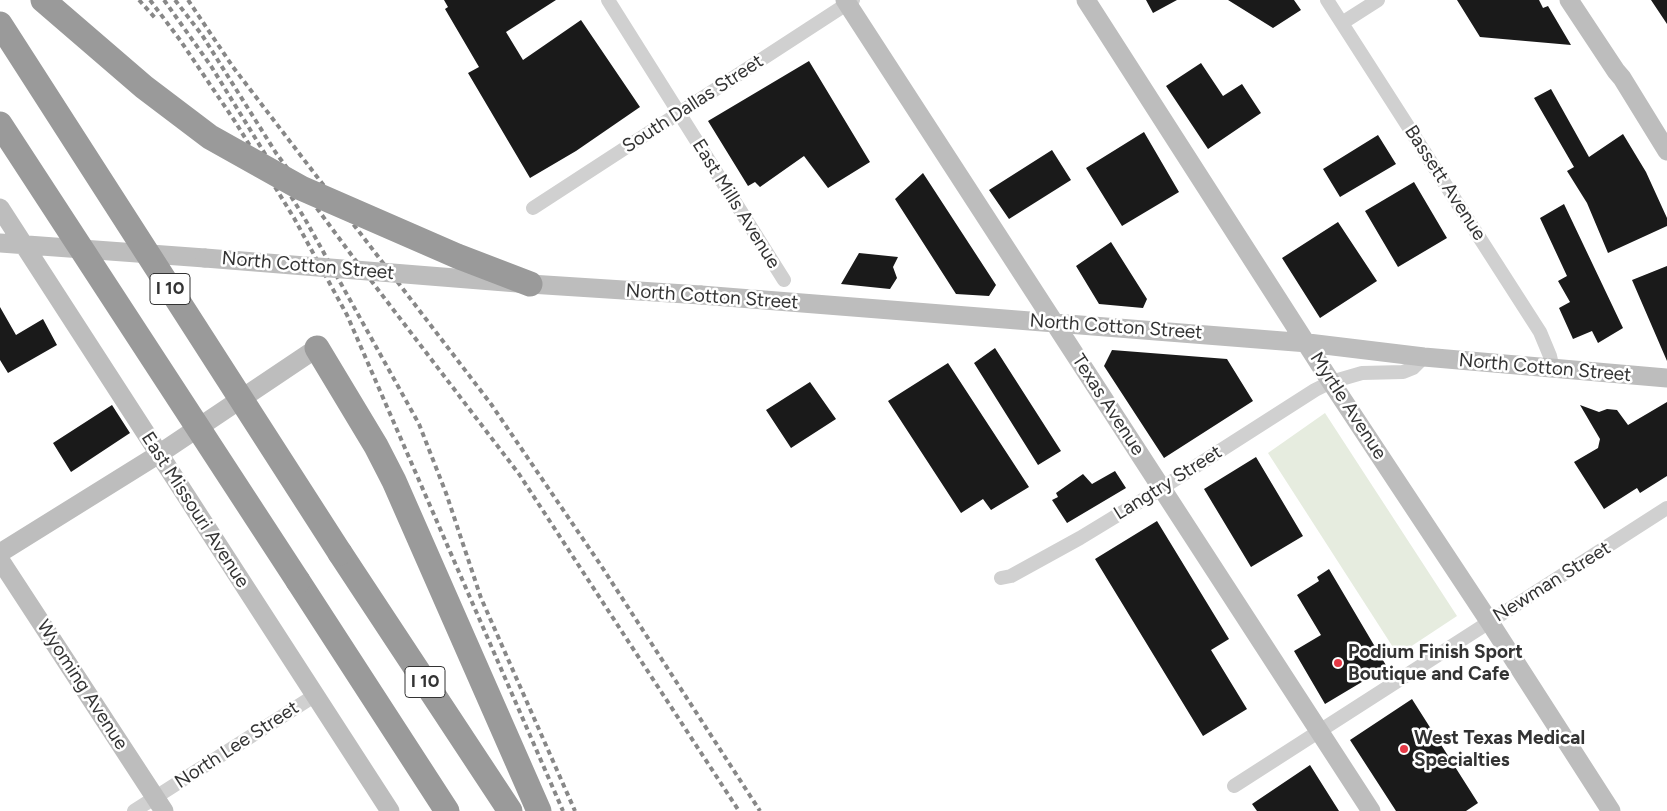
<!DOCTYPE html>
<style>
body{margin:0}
canvas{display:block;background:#fff}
</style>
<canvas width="1667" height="811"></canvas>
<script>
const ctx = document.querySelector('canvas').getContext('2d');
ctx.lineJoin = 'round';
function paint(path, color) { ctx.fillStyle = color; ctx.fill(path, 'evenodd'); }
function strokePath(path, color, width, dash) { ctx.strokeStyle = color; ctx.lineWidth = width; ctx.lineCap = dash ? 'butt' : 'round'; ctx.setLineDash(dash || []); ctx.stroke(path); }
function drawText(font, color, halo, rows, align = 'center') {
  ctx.font = font + ' Figtree,sans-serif'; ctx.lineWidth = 5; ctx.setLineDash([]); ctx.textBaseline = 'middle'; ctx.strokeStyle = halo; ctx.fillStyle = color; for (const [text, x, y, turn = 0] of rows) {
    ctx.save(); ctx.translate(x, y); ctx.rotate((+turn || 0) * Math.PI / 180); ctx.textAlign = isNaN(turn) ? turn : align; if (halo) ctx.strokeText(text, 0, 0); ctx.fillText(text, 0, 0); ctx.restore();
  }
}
paint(new Path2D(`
 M 1325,413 L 1457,616 L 1398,655 L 1268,453 Z`), '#e6ecdf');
paint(new Path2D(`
 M 444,0 L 556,0 L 506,32 L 523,60 L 581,20 L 640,107 L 576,151 L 530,178 L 468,73 L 479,67 L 445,9 L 448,7 Z
 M 1146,0 L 1177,0 L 1153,13 Z
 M 1228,0 L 1294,0 L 1301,10 L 1273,28 Z
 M 1457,0 L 1539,0 L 1543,8 L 1548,6 L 1571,45 L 1480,37 Z
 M 1651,0 L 1667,0 L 1667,24 Z
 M 809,61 L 870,162 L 828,188 L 804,156 L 760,187 L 755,182 L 748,186 L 708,121 Z
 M 1201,63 L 1223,96 L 1242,84 L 1261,113 L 1208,149 L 1166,86 Z
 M 1551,89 L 1589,157 L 1623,134 L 1646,172 L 1667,218 L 1667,226 L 1608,253 L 1587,203 L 1567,171 L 1574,167 L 1534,98 Z
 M 1144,132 L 1179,192 L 1122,226 L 1086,168 Z
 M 1378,135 L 1396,164 L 1340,197 L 1323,169 Z
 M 1052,150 L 1071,180 L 1009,219 L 989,190 Z
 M 923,173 L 996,285 L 989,296 L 956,294 L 895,199 Z
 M 1414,182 L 1447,238 L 1398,267 L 1365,211 Z
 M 1564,204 L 1623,328 L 1598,343 L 1592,331 L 1573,339 L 1559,308 L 1570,302 L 1558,281 L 1567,276 L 1540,218 Z
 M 1338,222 L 1377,281 L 1320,318 L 1282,258 Z
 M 1111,242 L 1147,299 L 1143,308 L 1099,304 L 1076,266 Z
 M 859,253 L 898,257 L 893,267 L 897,278 L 890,289 L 841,284 Z
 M 1667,266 L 1667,361 L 1632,280 Z
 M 0,307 L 16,335 L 43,319 L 57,345 L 8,373 L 0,360 Z
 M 995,348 L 1061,451 L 1038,465 L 974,363 Z
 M 1112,350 L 1227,359 L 1253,401 L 1164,458 L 1104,366 Z
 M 948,363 L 1029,487 L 991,510 L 983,499 L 961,513 L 888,401 Z
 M 810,382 L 836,419 L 791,448 L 766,410 Z
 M 1667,402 L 1667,476 L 1640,493 L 1637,488 L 1604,509 L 1574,462 L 1598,448 L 1600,439 L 1580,405 L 1599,412 L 1607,409 L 1617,410 L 1628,425 Z
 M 112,405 L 130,433 L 71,472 L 53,443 Z
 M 1256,457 L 1303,536 L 1251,567 L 1204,489 Z
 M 1115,471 L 1126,488 L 1067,523 L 1052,500 L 1058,497 L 1056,493 L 1083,474 L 1092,484 Z
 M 1157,521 L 1229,639 L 1211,650 L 1247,709 L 1203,736 L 1095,559 Z
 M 1329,569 L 1387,667 L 1325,704 L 1294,651 L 1321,635 L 1297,595 L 1319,581 L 1317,577 Z
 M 1412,699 L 1478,803 L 1466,811 L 1396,811 L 1350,740 Z
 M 1310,765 L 1339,811 L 1257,811 L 1252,804 Z`), '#1a1a1a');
strokePath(new Path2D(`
 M 608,0 L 784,280
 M 1327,0 L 1540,332 L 1550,356 L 1553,369
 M 1342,23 L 1378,0
 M 533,208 L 853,0
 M 1001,578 L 1011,576 L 1080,538 L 1154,493 L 1315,390 L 1331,382 L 1362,373 L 1403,372 L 1413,368 L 1424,357
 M 1234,786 L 1667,508
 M 134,811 L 314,696`), '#d0d0d0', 14);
strokePath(new Path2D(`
 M 845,0 L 1371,811
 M 1086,0 L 1331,382 L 1489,621 L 1611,811
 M 1569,0 L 1616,71 L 1622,78 L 1667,151
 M 0,208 L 390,811
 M 0,243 L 205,258
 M 701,295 L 1308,343 L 1424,357 L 1667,378
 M 0,553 L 159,454 L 317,348
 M 0,560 L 164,811`), '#bdbdbd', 19);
strokePath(new Path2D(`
 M 317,348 L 376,446 L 394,481 L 539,811
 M 340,553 L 510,811
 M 298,581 L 447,811`), '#9a9a9a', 25);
strokePath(new Path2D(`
 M 139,0 L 156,19
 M 150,0 L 180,40 L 236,123 L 294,218 L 347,315 L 563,811
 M 164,0 L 211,66 L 305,219 L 419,424 L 446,493 L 481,598 L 575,811
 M 175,0 L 202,35 L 276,153 L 350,253 L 519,474 L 739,811
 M 188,0 L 233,67 L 491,404 L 600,564 L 760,811`), '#888', 4, [5, 4]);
strokePath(new Path2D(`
 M 205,258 L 530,284 L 701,295`), '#bdbdbd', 19);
strokePath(new Path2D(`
 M 43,0 L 144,87 L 210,137 L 301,188 L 457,256 L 530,284
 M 0,24 L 340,553
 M 0,124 L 298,581`), '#9a9a9a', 25);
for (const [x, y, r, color] of [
 [1338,663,5,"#e63946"],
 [1404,749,5,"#e63946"]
]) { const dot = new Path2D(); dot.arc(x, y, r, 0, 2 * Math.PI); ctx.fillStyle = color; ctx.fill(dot); strokePath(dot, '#fff', 2); }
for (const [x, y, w] of [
 [170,289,40],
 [425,682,40]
]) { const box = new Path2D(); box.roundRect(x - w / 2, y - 15.5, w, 31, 4); ctx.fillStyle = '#fff'; ctx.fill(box); strokePath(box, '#333', 1); }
drawText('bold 18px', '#333', null, [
 ["I 10",170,289],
 ["I 10",425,682]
]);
drawText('19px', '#333', '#fff', [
 ["South Dallas Street",693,104,-33],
 ["Bassett Avenue",1445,183,57],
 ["East Mills Avenue",736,204,58],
 ["North Cotton Street",308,266,5],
 ["North Cotton Street",712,297,4],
 ["North Cotton Street",1116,327,4],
 ["North Cotton Street",1545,368,5],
 ["Texas Avenue",1108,405,57],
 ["Myrtle Avenue",1348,406,57],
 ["Langtry Street",1168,483,-32],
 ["East Missouri Avenue",195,510,57],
 ["Newman Street",1552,582,-32],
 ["Wyoming Avenue",82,685,57],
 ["North Lee Street",237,745,-33]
]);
drawText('bold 19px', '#333', '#fff', [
 ["Podium Finish Sport",1348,652],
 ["Boutique and Cafe",1348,674],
 ["West Texas Medical",1414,738],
 ["Specialties",1414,760]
], 'left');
</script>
